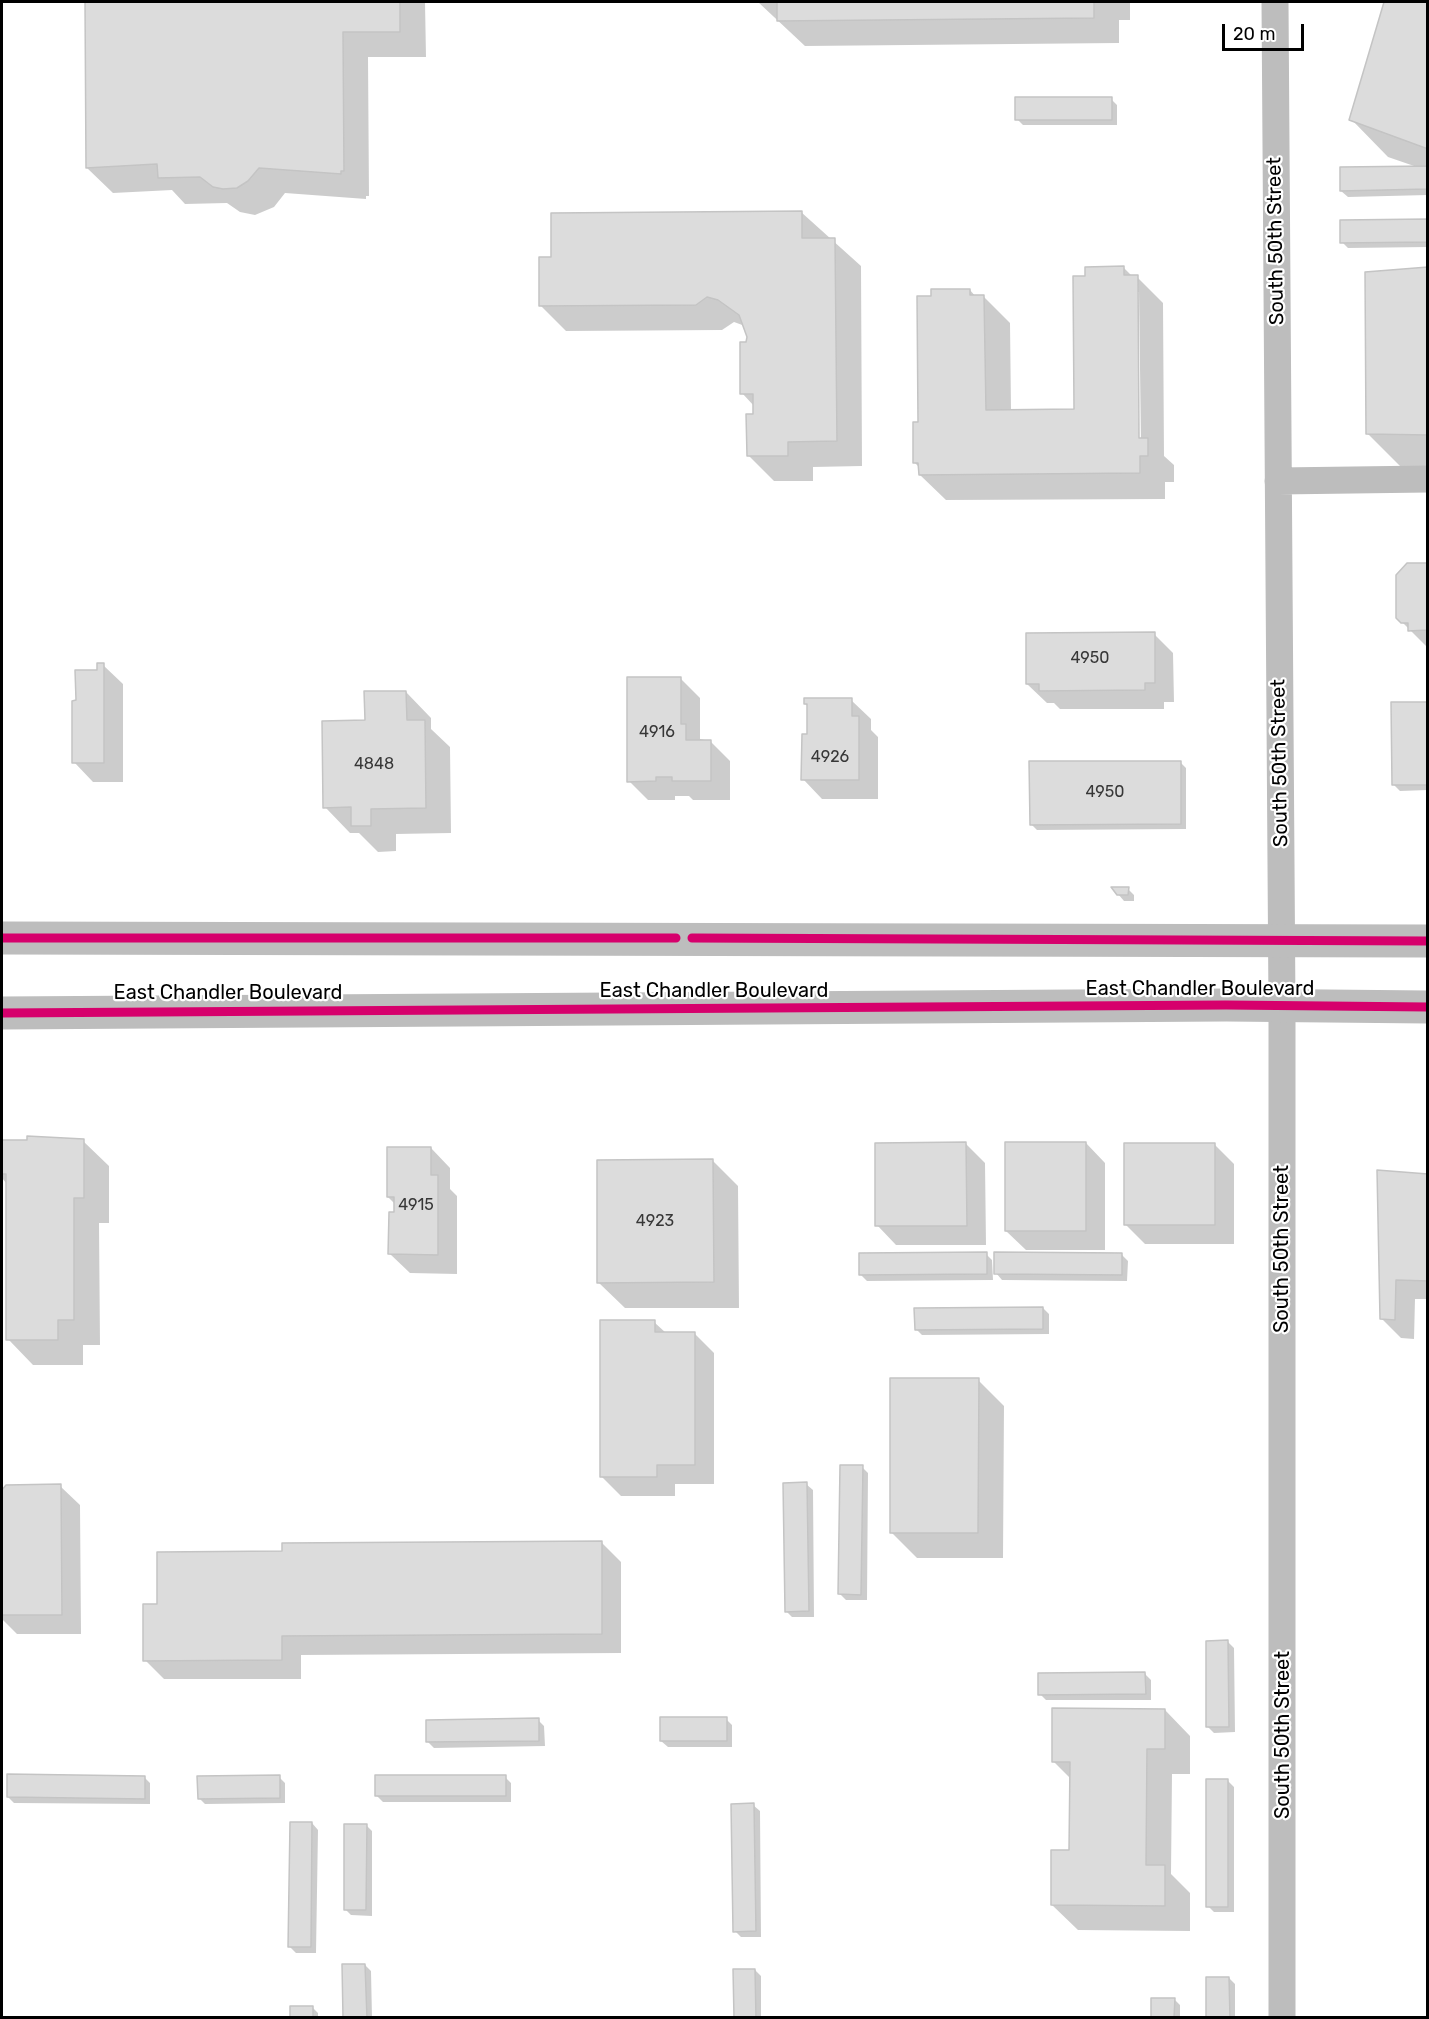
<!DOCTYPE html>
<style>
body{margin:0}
#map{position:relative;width:1429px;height:2019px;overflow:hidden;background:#fff;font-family:Rubik,sans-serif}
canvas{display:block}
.frame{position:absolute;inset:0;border:3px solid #000;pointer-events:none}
.scale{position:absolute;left:1222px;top:24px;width:82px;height:27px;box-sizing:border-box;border:3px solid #000;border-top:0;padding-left:8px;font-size:18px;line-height:21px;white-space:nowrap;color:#000;-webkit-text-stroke:4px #fff;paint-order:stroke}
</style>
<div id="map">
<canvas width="1429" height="2019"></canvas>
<div class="frame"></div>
<div class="scale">20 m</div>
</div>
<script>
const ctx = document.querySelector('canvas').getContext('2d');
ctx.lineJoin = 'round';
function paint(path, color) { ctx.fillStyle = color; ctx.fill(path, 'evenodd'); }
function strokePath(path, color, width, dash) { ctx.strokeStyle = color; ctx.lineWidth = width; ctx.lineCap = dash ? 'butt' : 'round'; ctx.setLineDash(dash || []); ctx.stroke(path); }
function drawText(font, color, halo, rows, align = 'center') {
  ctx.font = font + ' Rubik,sans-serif'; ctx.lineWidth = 4.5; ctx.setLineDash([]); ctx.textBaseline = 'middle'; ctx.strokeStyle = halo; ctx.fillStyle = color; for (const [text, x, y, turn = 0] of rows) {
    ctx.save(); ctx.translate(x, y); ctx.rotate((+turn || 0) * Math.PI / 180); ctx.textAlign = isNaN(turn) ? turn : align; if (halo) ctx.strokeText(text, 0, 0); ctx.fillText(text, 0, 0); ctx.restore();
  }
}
paint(new Path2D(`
 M 86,2 L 425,2 L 426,57 L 368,57 L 369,196 L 366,196 L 366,199 L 285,193 L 274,207 L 255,215 L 240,212 L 227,203 L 185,204 L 172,190 L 113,193 L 87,168 Z
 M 758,2 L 1130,2 L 1130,20 L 1119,20 L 1119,43 L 805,46 Z
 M 1385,2 L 1428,2 L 1428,195 L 1348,197 L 1341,191 L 1417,167 L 1388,157 L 1351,119 Z
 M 1111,99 L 1117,105 L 1117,125 L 1023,125 L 1017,119 Z
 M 801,212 L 861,266 L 862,466 L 813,467 L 813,481 L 774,481 L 748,455 L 754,406 L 742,393 L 749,337 L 745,326 L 734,322 L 722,330 L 566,331 L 540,305 L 553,259 Z
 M 1428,221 L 1428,247 L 1348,248 L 1342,242 Z
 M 1124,268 L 1133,277 L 1137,277 L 1163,303 L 1164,456 L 1174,465 L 1174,482 L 1165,482 L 1165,499 L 946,500 L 920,475 L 920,468 L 915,463 L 933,297 L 970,290 L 976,297 L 984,297 L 1010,323 L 1011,411 L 1076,410 L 1087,277 ZM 1136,292 L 1139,292 L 1141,446 L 1138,446 Z
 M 1428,269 L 1428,471 L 1405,471 L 1368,434 Z
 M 1428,565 L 1428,648 L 1402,622 Z
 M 1154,634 L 1173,653 L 1174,702 L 1164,702 L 1164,709 L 1060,709 L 1054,703 L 1047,703 L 1027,684 Z
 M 103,665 L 123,684 L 123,782 L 93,782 L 74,762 L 77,701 Z
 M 680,678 L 700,698 L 700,739 L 710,741 L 730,761 L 730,800 L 693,800 L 689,796 L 675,796 L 675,800 L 648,800 L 629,781 Z
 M 406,692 L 431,718 L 431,729 L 450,747 L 451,833 L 396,834 L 396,851 L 378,852 L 359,833 L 350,833 L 325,807 L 366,722 Z
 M 851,700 L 871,719 L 871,730 L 878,737 L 878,799 L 822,799 L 803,779 L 808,735 L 809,707 L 805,704 Z
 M 1428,703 L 1428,790 L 1400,791 L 1394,785 Z
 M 1180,762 L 1186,768 L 1186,829 L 1037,830 L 1031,824 Z
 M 1128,889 L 1134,895 L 1134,901 L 1124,901 L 1118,894 Z
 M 2,1141 L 83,1141 L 109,1166 L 109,1223 L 99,1223 L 100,1345 L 83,1345 L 83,1365 L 33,1365 L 8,1339 L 7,1184 L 2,1178 Z
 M 1086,1143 L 1105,1163 L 1105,1250 L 1026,1250 L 1006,1231 Z
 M 966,1144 L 985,1163 L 986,1245 L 896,1245 L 877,1225 Z
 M 1214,1144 L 1234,1164 L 1234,1244 L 1145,1244 L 1126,1225 Z
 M 431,1148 L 450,1168 L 450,1189 L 457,1196 L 457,1274 L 410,1273 L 390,1254 L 395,1204 L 388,1197 Z
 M 712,1160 L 738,1186 L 739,1308 L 625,1308 L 599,1283 Z
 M 1428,1176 L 1428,1299 L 1415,1299 L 1414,1339 L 1401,1338 L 1381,1318 Z
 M 986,1254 L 992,1260 L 993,1280 L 867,1281 L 861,1275 Z
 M 1122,1255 L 1128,1261 L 1127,1281 L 1002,1280 L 996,1273 Z
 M 1043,1308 L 1049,1314 L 1049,1334 L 922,1335 L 916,1329 Z
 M 654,1322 L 666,1333 L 694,1333 L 714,1353 L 714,1484 L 675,1484 L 675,1496 L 621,1496 L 602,1477 Z
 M 978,1380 L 1004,1406 L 1003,1558 L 917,1558 L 891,1532 Z
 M 862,1467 L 868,1473 L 867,1600 L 846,1600 L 840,1594 Z
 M 806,1484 L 813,1490 L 814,1617 L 792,1617 L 786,1611 Z
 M 7,1486 L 60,1486 L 80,1505 L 81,1634 L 17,1634 L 2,1619 L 2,1493 Z
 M 601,1542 L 621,1562 L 621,1653 L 301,1655 L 301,1679 L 164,1679 L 145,1660 L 159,1606 L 284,1553 Z
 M 1228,1642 L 1234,1648 L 1235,1732 L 1214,1733 L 1208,1727 Z
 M 1145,1674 L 1151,1680 L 1151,1700 L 1046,1700 L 1040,1694 Z
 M 1165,1710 L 1190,1736 L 1190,1774 L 1172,1774 L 1171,1874 L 1190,1893 L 1190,1931 L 1078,1930 L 1052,1905 L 1070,1852 L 1071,1779 L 1053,1761 Z
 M 726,1719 L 732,1725 L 732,1747 L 668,1747 L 661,1741 Z
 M 538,1720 L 544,1726 L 545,1746 L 434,1748 L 428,1742 Z
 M 144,1777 L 150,1783 L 150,1804 L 14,1803 L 8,1797 Z
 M 279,1777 L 285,1783 L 285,1803 L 205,1804 L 199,1798 Z
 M 505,1777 L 511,1783 L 511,1802 L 383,1802 L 377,1796 Z
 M 1228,1781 L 1234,1787 L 1234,1912 L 1214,1912 L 1208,1906 Z
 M 753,1805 L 760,1811 L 761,1937 L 741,1937 L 735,1931 Z
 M 312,1823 L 318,1830 L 316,1953 L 296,1953 L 290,1947 Z
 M 366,1825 L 372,1831 L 372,1916 L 351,1915 L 345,1909 Z
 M 365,1965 L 371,1971 L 372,2018 L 345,2018 Z
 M 755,1970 L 761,1976 L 761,2018 L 735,2018 Z
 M 1229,1978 L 1235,1984 L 1235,2018 L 1208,2018 Z
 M 1174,1999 L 1180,2005 L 1180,2018 L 1152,2018 Z
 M 312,2007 L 318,2013 L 318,2018 L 292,2018 Z`), '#0003');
const building = new Path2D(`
 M 85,2 L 400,2 L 400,32 L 343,32 L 344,171 L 341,171 L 341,174 L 259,168 L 248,181 L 237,188 L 223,189 L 213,187 L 200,177 L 158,178 L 157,164 L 86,168 Z
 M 777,2 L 1094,2 L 1094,18 L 777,21 Z
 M 1384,2 L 1428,2 L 1428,149 L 1349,120 Z
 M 1015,97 L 1112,97 L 1112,120 L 1015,120 Z
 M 1428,166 L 1428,189 L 1340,191 L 1340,167 Z
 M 802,211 L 802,238 L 835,238 L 837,441 L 788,442 L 788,456 L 747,456 L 746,414 L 753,414 L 753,394 L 740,394 L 740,342 L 746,342 L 747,337 L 739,315 L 718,300 L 707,297 L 696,305 L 539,306 L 539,257 L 551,257 L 551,213 Z
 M 1428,219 L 1428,242 L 1340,243 L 1340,220 Z
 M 1124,266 L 1124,275 L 1138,275 L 1139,438 L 1148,438 L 1148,456 L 1140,456 L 1140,473 L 919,475 L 918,463 L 913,463 L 913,422 L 918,422 L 917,296 L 931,296 L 931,289 L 970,289 L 970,295 L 984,295 L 986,410 L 1074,409 L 1073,276 L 1085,276 L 1085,267 Z
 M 1428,267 L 1428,435 L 1366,434 L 1365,272 Z
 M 1407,563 L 1428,563 L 1428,630 L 1408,631 L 1408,623 L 1401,623 L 1396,618 L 1396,575 Z
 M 1155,632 L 1155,683 L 1145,683 L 1145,690 L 1039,691 L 1039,684 L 1026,684 L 1026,633 Z
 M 97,663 L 104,663 L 104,763 L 72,763 L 72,701 L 76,700 L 75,670 L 97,670 Z
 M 627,677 L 681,677 L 681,724 L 686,724 L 686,740 L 711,740 L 711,781 L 672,781 L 672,777 L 656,777 L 656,781 L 627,782 Z
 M 364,691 L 406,691 L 407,720 L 425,720 L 426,808 L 371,809 L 371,826 L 351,826 L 351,807 L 323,808 L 322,721 L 365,720 Z
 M 804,698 L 852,698 L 852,716 L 859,716 L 859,780 L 801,780 L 802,734 L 807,734 L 807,704 L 804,704 Z
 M 1391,702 L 1428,702 L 1428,785 L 1392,785 Z
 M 1029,761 L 1181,761 L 1181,824 L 1030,825 Z
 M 1111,887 L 1129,887 L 1128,895 L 1117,895 Z
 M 27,1136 L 84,1139 L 84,1198 L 74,1198 L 74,1320 L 58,1320 L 58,1340 L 6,1340 L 6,1174 L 2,1174 L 2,1140 L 27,1140 Z
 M 966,1142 L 967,1226 L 875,1226 L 875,1143 Z
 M 1005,1142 L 1086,1142 L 1086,1231 L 1005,1231 Z
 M 1124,1143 L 1215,1143 L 1215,1225 L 1124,1225 Z
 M 387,1147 L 431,1147 L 431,1175 L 438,1175 L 438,1255 L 388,1254 L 389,1212 L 394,1212 L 394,1197 L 387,1197 Z
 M 713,1159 L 714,1282 L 597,1283 L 597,1160 Z
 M 1377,1170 L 1428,1174 L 1428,1281 L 1396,1280 L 1395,1320 L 1380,1319 Z
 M 987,1252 L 987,1274 L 859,1275 L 859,1253 Z
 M 994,1252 L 1122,1253 L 1122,1275 L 994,1274 Z
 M 1043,1307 L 1043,1329 L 915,1330 L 914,1308 Z
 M 600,1320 L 655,1320 L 655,1332 L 695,1332 L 695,1465 L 657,1465 L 657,1477 L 600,1477 Z
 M 890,1378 L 979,1378 L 978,1533 L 890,1533 Z
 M 840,1465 L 863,1465 L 861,1595 L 838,1594 Z
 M 807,1482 L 809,1611 L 785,1612 L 783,1483 Z
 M 61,1484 L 62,1615 L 2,1615 L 2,1490 L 6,1485 Z
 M 602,1541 L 602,1634 L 282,1636 L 282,1660 L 143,1661 L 143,1604 L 157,1604 L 157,1552 L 282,1551 L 282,1543 Z
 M 1228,1640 L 1229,1727 L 1206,1727 L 1206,1641 Z
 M 1145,1672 L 1146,1694 L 1038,1695 L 1038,1673 Z
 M 1052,1708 L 1165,1709 L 1165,1749 L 1147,1749 L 1146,1865 L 1165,1865 L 1165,1906 L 1051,1905 L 1051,1850 L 1069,1850 L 1070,1762 L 1052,1762 Z
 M 660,1717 L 727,1717 L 727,1741 L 660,1741 Z
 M 539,1718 L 539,1741 L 426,1742 L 426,1720 Z
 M 7,1774 L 145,1776 L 145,1799 L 7,1797 Z
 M 280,1775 L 280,1798 L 198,1799 L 197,1776 Z
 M 375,1775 L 506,1775 L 506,1796 L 375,1796 Z
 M 1206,1779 L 1228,1779 L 1228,1907 L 1206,1907 Z
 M 754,1803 L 756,1931 L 733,1932 L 731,1804 Z
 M 290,1822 L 312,1822 L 311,1947 L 288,1947 Z
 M 344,1824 L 367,1824 L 366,1910 L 344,1910 Z
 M 342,1964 L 365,1964 L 367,2018 L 343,2018 Z
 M 733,1969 L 755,1969 L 756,2018 L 734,2018 Z
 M 1206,1977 L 1229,1977 L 1230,2018 L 1206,2018 Z
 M 1151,1998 L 1175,1998 L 1174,2018 L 1151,2018 Z
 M 290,2006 L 313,2006 L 313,2018 L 290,2018 Z`);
paint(building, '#dcdcdc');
strokePath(building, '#c4c4c4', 1.5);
strokePath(new Path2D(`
 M 1275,2 L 1282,1006 L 1282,2018
 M 1278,481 L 1428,479`), '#bdbdbd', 27);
strokePath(new Path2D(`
 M 2,938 L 1428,941
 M 2,1013 L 1226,1005 L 1428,1007`), '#bdbdbd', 33);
strokePath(new Path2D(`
 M 2,938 L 676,938
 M 692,938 L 1428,941
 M 2,1013 L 1226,1005 L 1428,1007`), '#d6006c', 9);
drawText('16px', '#373737', null, [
 ["4950",1090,658],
 ["4916",657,732],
 ["4926",830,757],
 ["4848",374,764],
 ["4950",1105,792],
 ["4915",416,1205],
 ["4923",655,1221]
]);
drawText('20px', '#000', '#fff', [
 ["South 50th Street",1276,241,-91],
 ["South 50th Street",1280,763,-91],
 ["East Chandler Boulevard",1200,989],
 ["East Chandler Boulevard",714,991],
 ["East Chandler Boulevard",228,993],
 ["South 50th Street",1282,1249,-90],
 ["South 50th Street",1283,1735,-90]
]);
</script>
